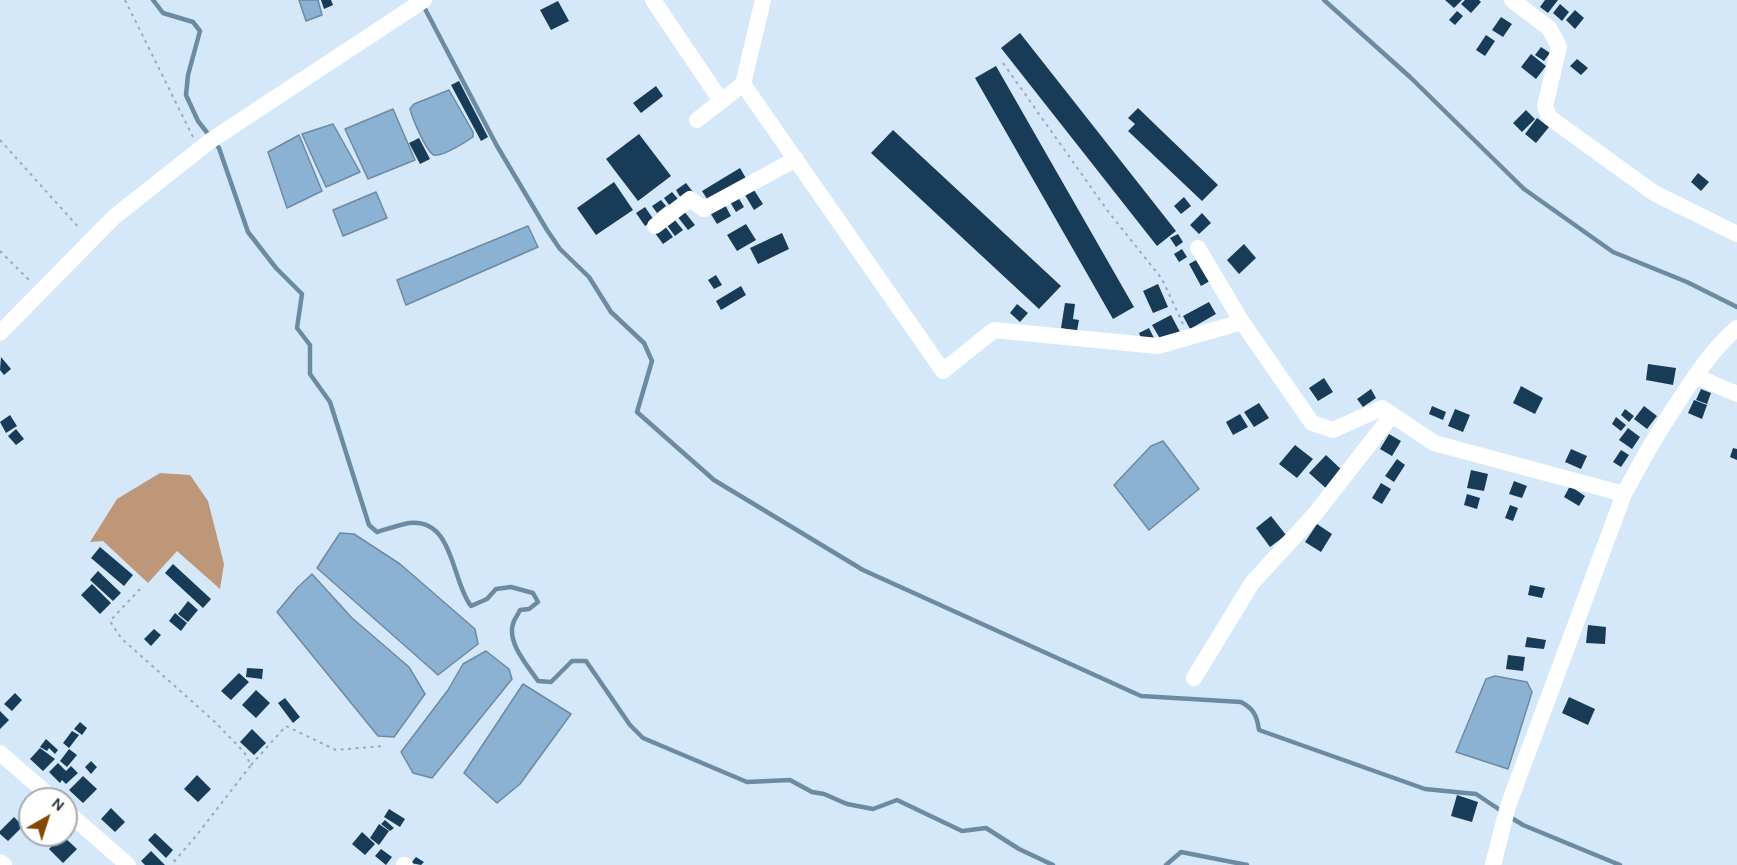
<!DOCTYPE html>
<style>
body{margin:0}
#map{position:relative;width:1737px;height:865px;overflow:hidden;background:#d4e8f9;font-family:Karla,sans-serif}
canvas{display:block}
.north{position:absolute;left:18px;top:787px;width:60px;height:60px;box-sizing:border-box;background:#fff;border:2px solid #a8abae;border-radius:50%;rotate:39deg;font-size:16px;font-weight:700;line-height:24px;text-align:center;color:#262e34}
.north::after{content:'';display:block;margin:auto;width:21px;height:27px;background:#834700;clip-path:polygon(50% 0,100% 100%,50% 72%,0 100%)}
</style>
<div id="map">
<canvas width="1737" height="865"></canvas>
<div class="north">N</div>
</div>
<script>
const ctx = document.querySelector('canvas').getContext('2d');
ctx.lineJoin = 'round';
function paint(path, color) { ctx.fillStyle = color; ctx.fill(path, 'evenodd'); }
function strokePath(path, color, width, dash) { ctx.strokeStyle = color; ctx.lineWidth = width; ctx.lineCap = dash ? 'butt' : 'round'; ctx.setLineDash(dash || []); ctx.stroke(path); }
paint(new Path2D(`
 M 160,473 L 190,475 L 208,501 L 224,564 L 220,589 L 177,551 L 148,583 L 103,541 L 90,542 L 117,499 Z`), '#be9778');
const water = new Path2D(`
 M 299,0 L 318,0 L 322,15 L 306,21 Z
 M 449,90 L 473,132 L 473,137 C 466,142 442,157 434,155 C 426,152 412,117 410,109 L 414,104 Z
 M 393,109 L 415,160 L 368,179 L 345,129 Z
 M 333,124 L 360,172 L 326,187 L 302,134 Z
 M 299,135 L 322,191 L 287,208 L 268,152 Z
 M 376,192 L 387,218 L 343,236 L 333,210 Z
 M 528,226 L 538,247 L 406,305 L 397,280 Z
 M 1163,441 L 1199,489 L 1149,530 L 1114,485 L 1151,446 Z
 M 340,533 L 354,534 L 400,564 L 475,629 L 478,644 L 438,675 L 317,568 Z
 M 312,574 L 352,618 L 409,667 L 425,694 L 394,737 L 378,736 L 277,612 L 298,587 Z
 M 486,651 L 509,669 L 512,679 L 432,778 L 413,773 L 401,752 L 448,690 L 463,664 Z
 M 1495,676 L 1527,682 L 1532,692 L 1508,769 L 1456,752 L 1486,679 Z
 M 523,684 L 571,714 L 520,784 L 497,803 L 464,773 Z`);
paint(water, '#8bb2d3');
strokePath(water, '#6d8aa3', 1.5);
strokePath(new Path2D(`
 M 153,0 L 163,13 L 193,22 L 200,31 L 188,75 L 186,95 L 198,121 L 219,148 L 248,232 L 276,268 L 302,294 L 297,328 L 310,345 L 310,374 L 330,402 L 369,525 L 377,532 C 387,529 399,525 409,523 C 454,518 451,580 471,606 L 487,599 L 496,589 L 511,587 L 533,593 L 538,602 L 529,609 L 520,610 C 518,615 514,619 513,624 C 507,643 528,666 538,681 L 551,682 L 572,661 L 586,661 L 630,725 L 643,738 L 747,782 L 790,780 L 812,792 L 824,794 L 847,804 L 873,809 L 897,800 L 962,831 L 986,828 L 1019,849 L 1053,865
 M 1324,0 L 1410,77 L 1524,189 L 1613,252 L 1687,282 L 1737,307
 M 423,5 L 497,146 L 547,230 L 560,249 L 589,277 L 611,312 L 644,343 L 652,361 L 637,412 L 714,480 L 863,570 L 1141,696 L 1241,702 C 1254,709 1257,716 1259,730 L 1425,789 L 1476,794 L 1503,812
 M 1510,817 L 1523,825 L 1620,865
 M 1166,865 L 1181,852 L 1247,865`), '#6d8aa3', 4.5);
paint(new Path2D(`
 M 321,0 L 331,0 L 333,5 L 324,9 Z
 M 1445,0 L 1462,0 L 1454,8 Z
 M 1465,0 L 1479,0 L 1481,2 L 1471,13 L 1461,4 Z
 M 1545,0 L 1558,0 L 1548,13 L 1540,7 Z
 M 558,1 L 569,21 L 551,30 L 540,10 Z
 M 1560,4 L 1569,12 L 1562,21 L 1553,13 Z
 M 1575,10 L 1584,18 L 1575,29 L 1566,20 Z
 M 1457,11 L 1463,16 L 1455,25 L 1449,20 Z
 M 1501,17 L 1512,24 L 1503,37 L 1492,30 Z
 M 1020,33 L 1176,231 L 1157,246 L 1001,48 Z
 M 1486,35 L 1495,41 L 1485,56 L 1476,50 Z
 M 1541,47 L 1550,53 L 1544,61 L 1535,55 Z
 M 1531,54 L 1546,66 L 1536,79 L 1521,67 Z
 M 1577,59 L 1588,68 L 1581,75 L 1570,66 Z
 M 996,66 L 1134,307 L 1113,319 L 975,78 Z
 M 459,81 L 488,137 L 481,141 L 451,85 Z
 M 656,86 L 663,96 L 641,113 L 633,103 Z
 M 1138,108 L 1218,185 L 1202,201 L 1128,131 L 1135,124 L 1128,118 Z
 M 1526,110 L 1535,119 L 1522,132 L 1513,123 Z
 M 1537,118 L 1549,127 L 1536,143 L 1525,134 Z
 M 893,130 L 1061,286 L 1039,309 L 871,153 Z
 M 639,134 L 671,176 L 638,201 L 606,159 Z
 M 419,138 L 430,159 L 420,164 L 409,143 Z
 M 740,168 L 747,180 L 709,202 L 702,191 Z
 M 1698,173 L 1709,182 L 1701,191 L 1691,182 Z
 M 614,182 L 633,210 L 596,235 L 577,208 Z
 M 686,183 L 693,192 L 682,200 L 676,190 Z
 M 754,190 L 763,204 L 754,210 L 745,195 Z
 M 672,192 L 678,199 L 669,205 L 664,198 Z
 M 738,197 L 744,207 L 736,212 L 730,202 Z
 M 1184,197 L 1191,206 L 1181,214 L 1174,206 Z
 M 661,200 L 666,206 L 657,213 L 652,206 Z
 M 724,203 L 731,216 L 717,224 L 709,211 Z
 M 645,207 L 654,220 L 645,226 L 636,213 Z
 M 684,211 L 695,225 L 688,230 L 677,216 Z
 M 1202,213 L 1211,223 L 1199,234 L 1190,225 Z
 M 674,219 L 683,230 L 675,236 L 666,224 Z
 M 746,224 L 756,240 L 737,251 L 727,235 Z
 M 665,226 L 673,237 L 663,244 L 655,233 Z
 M 782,233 L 789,249 L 758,264 L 750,248 Z
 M 1178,234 L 1183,242 L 1176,247 L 1170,238 Z
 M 1244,244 L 1256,258 L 1239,274 L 1227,260 Z
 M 1182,249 L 1187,257 L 1179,262 L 1174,254 Z
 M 1198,259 L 1210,281 L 1201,286 L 1189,264 Z
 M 716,275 L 722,285 L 714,289 L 708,280 Z
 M 1158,284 L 1168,307 L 1153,313 L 1143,291 Z
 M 741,286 L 746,295 L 721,310 L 716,301 Z
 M 1209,302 L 1216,314 L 1190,329 L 1183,316 Z
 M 1065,303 L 1075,304 L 1073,319 L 1079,320 L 1077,331 L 1061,328 Z
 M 1017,304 L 1028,313 L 1020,322 L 1010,313 Z
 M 1171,315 L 1180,332 L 1162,342 L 1152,325 Z
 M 1149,328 L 1154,338 L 1143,343 L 1139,333 Z
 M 1,357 L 11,369 L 4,375 L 0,370 Z
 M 1648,364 L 1676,368 L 1673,385 L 1646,380 Z
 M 1324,378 L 1333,392 L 1318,401 L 1309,388 Z
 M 1521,386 L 1543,398 L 1535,414 L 1513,403 Z
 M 1371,389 L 1376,398 L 1363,407 L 1357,399 Z
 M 1701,389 L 1711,393 L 1707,404 L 1696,400 Z
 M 1694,400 L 1707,405 L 1702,419 L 1688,413 Z
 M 1259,403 L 1269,418 L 1254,427 L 1244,412 Z
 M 1432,406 L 1446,412 L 1443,420 L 1429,414 Z
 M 1644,406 L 1657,416 L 1647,429 L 1634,419 Z
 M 1455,409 L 1470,415 L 1463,432 L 1448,426 Z
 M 1625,409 L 1634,416 L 1629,422 L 1621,415 Z
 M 1240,414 L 1248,427 L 1233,435 L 1226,422 Z
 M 10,415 L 17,426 L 6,433 L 0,422 Z
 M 1616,417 L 1626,425 L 1621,431 L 1612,424 Z
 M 1628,428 L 1640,437 L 1632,449 L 1619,440 Z
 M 16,429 L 24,439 L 16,445 L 8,436 Z
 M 1389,434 L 1401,441 L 1392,456 L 1380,449 Z
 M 1295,445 L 1313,459 L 1297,478 L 1279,464 Z
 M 1733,448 L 1737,449 L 1737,460 L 1730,457 Z
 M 1571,449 L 1587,456 L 1581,469 L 1565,462 Z
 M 1621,450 L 1629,455 L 1621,467 L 1613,462 Z
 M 1326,455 L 1344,472 L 1328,490 L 1309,473 Z
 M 1397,459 L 1405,465 L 1394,482 L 1385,476 Z
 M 1471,470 L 1488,474 L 1484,491 L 1467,488 Z
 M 1514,481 L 1527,486 L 1522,498 L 1509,494 Z
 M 1381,483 L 1391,489 L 1382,504 L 1372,498 Z
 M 1570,486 L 1585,496 L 1579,506 L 1564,497 Z
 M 1467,494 L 1480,498 L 1477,509 L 1464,505 Z
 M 1510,505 L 1518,508 L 1513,521 L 1505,518 Z
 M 1271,516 L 1286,535 L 1270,547 L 1256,528 Z
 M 1317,524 L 1332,534 L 1321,552 L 1305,542 Z
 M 100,547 L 133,575 L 124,586 L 91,558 Z
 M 173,564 L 211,599 L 203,608 L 165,573 Z
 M 98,571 L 121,593 L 113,601 L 90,580 Z
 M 92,584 L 111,603 L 100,614 L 81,595 Z
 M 1530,585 L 1545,588 L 1542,598 L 1528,595 Z
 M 188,601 L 198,610 L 188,622 L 178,614 Z
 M 175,613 L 187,623 L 181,631 L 169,621 Z
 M 1588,625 L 1606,627 L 1605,644 L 1586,643 Z
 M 154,629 L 161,635 L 151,646 L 144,639 Z
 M 1527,637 L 1546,640 L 1544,649 L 1525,647 Z
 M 1508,655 L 1525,657 L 1523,671 L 1506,669 Z
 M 247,668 L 263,669 L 262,679 L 246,677 Z
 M 239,673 L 249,682 L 231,700 L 221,691 Z
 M 256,690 L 270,703 L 256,718 L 242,705 Z
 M 15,693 L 22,700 L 12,711 L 4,704 Z
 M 1569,697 L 1595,709 L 1588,725 L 1562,713 Z
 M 285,698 L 300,717 L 293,723 L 278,703 Z
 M 0,711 L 9,720 L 0,729 Z
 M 80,722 L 87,728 L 82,735 L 74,729 Z
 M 252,729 L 266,743 L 254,755 L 240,742 Z
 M 72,731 L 79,735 L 69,748 L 63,743 Z
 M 46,739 L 58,750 L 55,754 L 49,748 L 47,751 L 40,747 Z
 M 40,748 L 55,759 L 43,771 L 30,759 Z
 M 69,749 L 77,755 L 67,767 L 60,761 Z
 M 91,761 L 97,767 L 91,774 L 85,767 Z
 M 58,763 L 66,771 L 71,766 L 78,773 L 66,784 L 62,780 L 60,783 L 49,772 Z
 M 197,775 L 211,789 L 198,802 L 184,789 Z
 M 83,776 L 97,789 L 83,803 L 69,790 Z
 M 1457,795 L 1478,802 L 1472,822 L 1451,816 Z
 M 111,808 L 125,822 L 115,832 L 101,819 Z
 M 389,809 L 405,819 L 400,827 L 384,817 Z
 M 14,817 L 23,826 L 8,841 L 0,834 L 0,831 Z
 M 385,820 L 394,828 L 390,831 L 381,824 Z
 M 379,824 L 389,831 L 379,845 L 370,838 Z
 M 362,832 L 375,844 L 365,855 L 352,844 Z
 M 155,833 L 173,850 L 166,858 L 148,840 Z
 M 62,835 L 77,849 L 63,863 L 49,849 Z
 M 381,849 L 392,857 L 386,865 L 375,856 Z
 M 151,851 L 165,865 L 145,865 L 141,861 Z
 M 416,857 L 424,862 L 421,865 L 411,863 Z`), '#183b57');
strokePath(new Path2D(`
 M 125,0 L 193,137
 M 1003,63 L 1107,210 L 1162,279 L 1183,324
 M 0,140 L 80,229
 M 0,251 L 30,281
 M 140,589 L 110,621 L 121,638 L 214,721 L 244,752 L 251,765 L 196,836 L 171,865
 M 251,765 L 286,726 L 336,750 L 383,746`), '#9aaab7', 2, [3, 4.5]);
strokePath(new Path2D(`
 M 653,0 L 721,101
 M 1512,0 L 1549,28 L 1559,47 L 1545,106 L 1549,117 L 1654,193 L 1737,234
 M 743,84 L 763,0
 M 697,120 L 743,84 L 943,371 L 994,330 L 1158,346 L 1242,322
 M 655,226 L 690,199 L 704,209 L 796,159
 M 1198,248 L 1242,322 L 1312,423 L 1333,430 L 1382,408 L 1434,443 L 1624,494
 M 0,333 L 114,217 L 210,141 L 424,0
 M 1695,376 L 1737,394
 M 1194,678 L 1252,583 L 1315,514 L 1392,415
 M 0,753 L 53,799
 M 66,811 L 128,865
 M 0,862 L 4,865
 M 404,865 L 405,865
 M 1493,865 L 1508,806 L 1624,494 C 1640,463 1657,434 1676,405 C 1694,378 1712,349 1737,328`), '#fff', 16);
</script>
